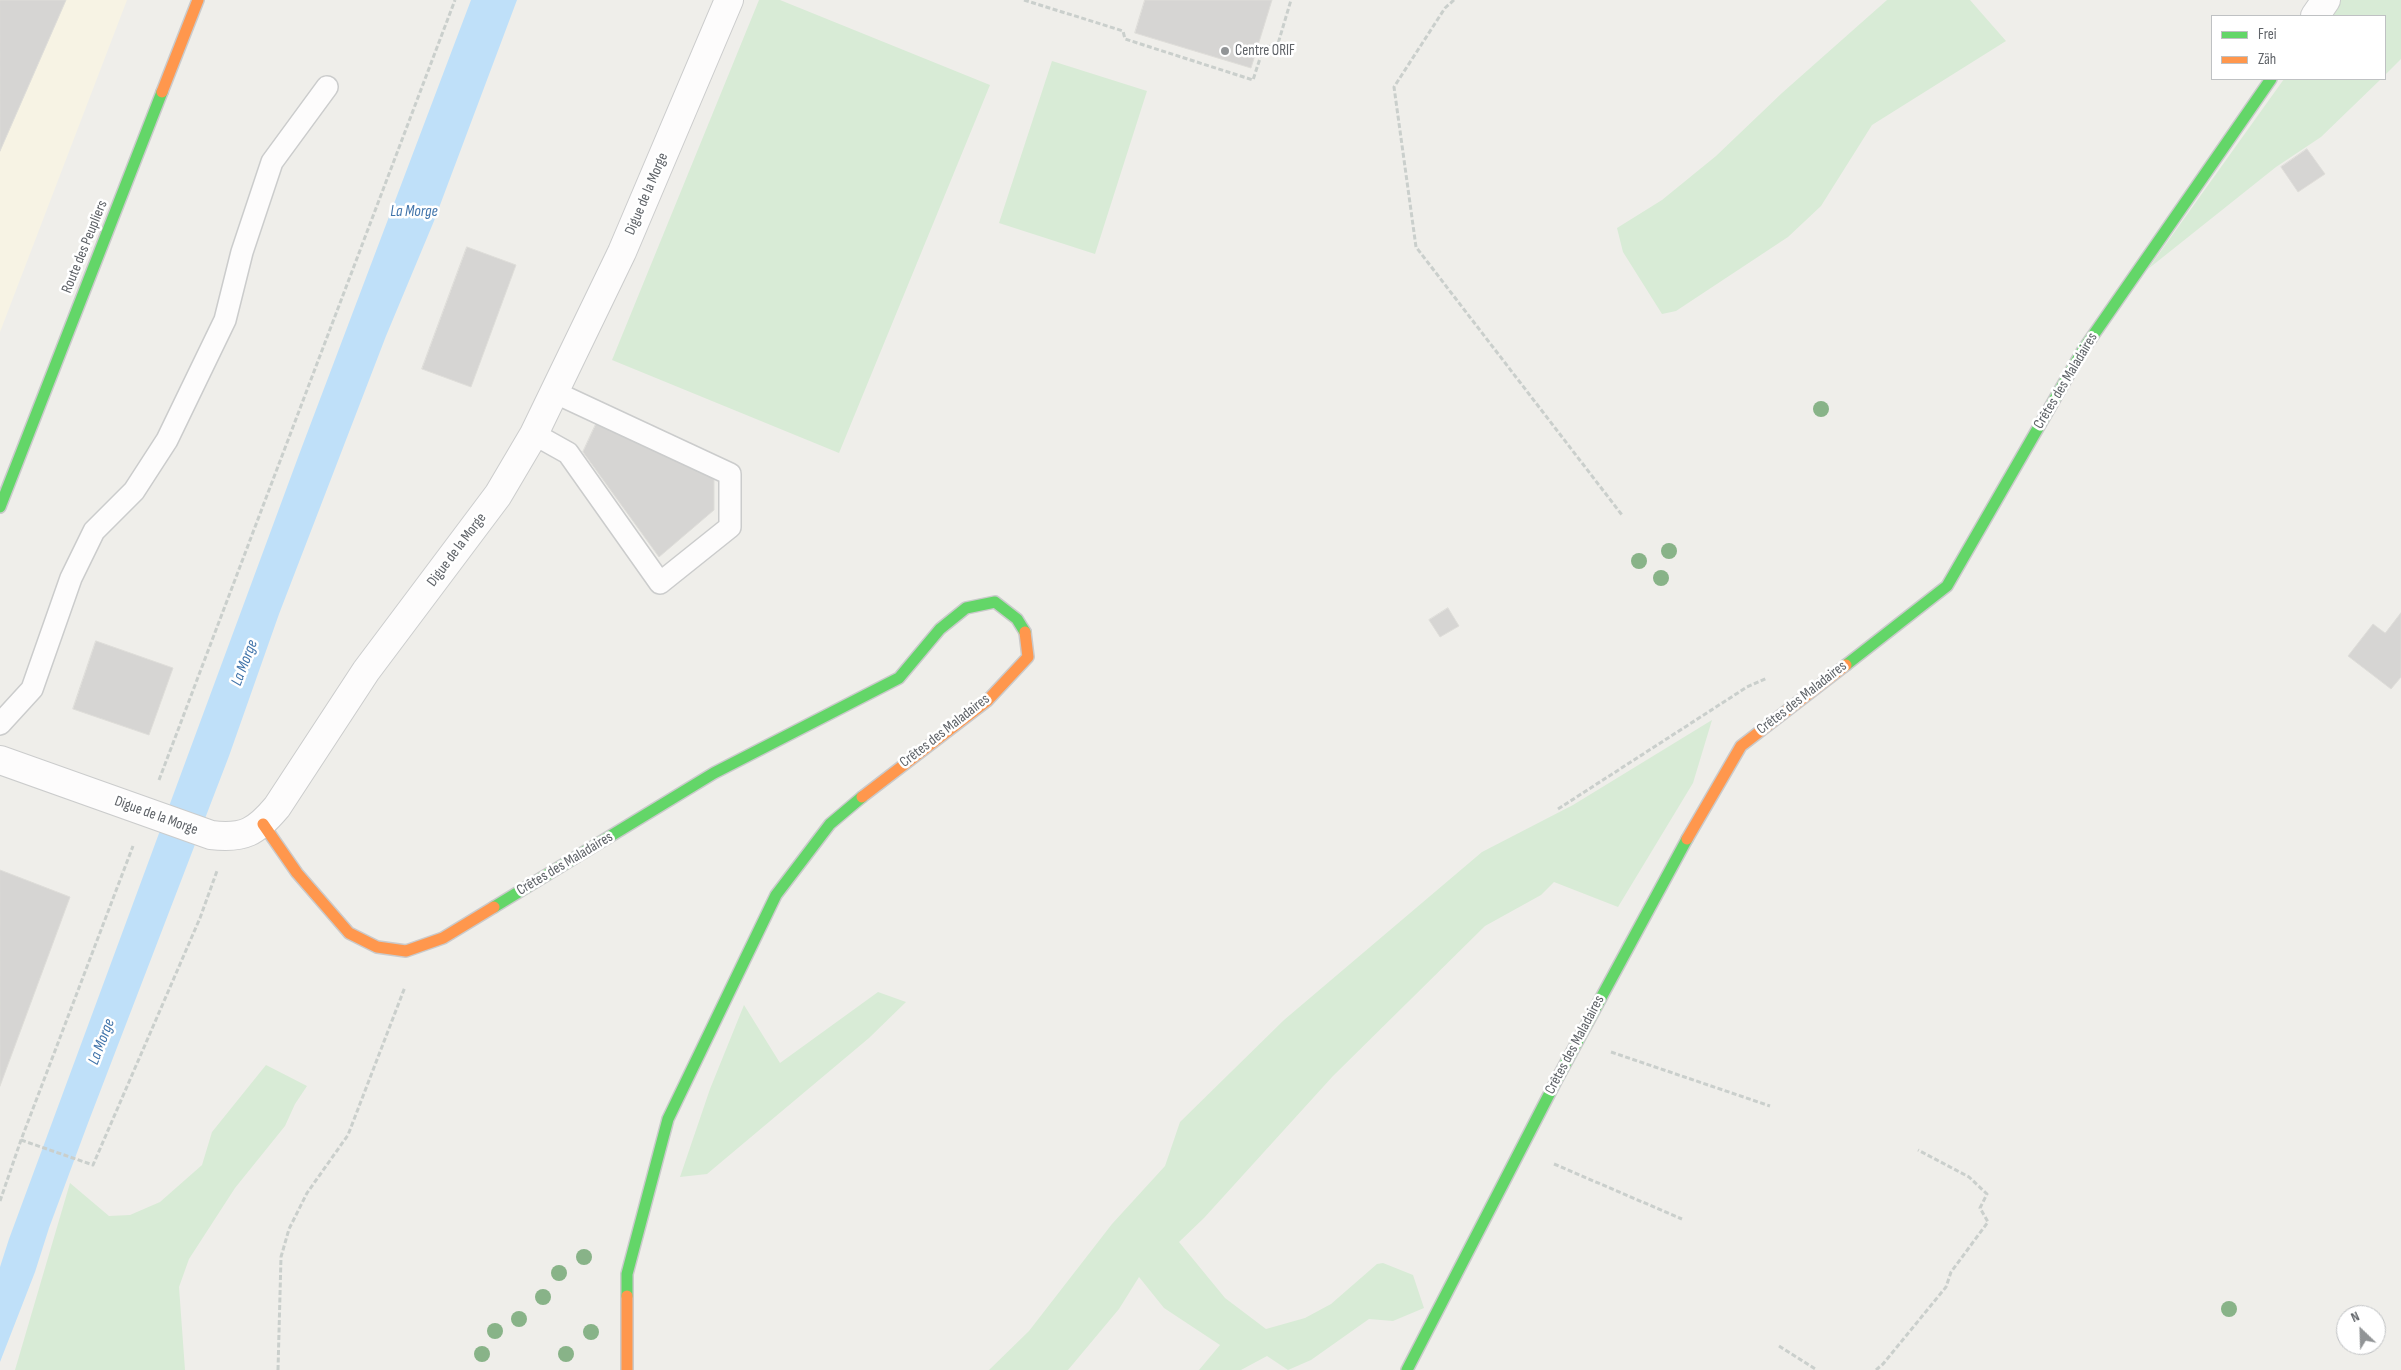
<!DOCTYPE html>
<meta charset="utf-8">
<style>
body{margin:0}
#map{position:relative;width:2401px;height:1370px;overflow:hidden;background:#efeeea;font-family:"Sofia Sans Condensed",sans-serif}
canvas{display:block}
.legend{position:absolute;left:2211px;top:15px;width:175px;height:65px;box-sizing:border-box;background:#fff;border:1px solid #bfc1c3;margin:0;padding:6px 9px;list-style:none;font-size:15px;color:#5f6368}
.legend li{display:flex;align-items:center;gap:10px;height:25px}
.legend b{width:25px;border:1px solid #bfc1c3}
.north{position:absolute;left:2336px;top:1305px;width:50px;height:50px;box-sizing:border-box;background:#fff;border:1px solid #bfc1c3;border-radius:50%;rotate:336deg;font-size:14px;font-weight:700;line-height:20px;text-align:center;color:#5f6368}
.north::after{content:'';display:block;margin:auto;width:18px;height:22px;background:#919496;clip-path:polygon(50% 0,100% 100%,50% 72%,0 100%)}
</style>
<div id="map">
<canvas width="2401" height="1370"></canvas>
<ul class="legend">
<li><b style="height:6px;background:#63d668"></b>Frei</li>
<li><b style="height:6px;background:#ff974d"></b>Zäh</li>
</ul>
<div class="north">N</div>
</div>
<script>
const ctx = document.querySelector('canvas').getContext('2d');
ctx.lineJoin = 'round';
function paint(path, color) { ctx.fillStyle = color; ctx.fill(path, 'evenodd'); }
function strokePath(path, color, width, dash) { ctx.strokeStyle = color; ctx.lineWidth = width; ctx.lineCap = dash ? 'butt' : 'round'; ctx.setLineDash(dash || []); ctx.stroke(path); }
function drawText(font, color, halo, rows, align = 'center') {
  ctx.font = font + ' "Sofia Sans Condensed",sans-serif'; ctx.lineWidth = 5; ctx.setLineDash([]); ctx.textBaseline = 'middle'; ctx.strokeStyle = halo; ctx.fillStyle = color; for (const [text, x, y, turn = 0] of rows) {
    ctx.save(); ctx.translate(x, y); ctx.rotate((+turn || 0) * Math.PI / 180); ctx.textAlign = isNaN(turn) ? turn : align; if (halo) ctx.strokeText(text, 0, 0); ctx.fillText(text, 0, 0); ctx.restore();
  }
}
paint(new Path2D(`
 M 0,0 L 127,0 L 0,332 Z`), '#f7f3e4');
paint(new Path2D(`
 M 759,0 L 780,0 L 990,85 L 839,453 L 612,360 Z
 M 1887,0 L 1970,0 L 2006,41 L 1872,125 L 1821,206 L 1788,237 L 1676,311 L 1662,314 L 1623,252 L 1617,228 L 1662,200 L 1716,156 L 1782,93 Z
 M 2339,0 L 2401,0 L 2401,59 L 2385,75 L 2385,16 L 2328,16 Z
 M 1052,61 L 1147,91 L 1095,254 L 999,223 Z
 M 2284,79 L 2381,79 L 2321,137 L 2276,167 L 2148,269 Z
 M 1712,720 L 1693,783 L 1618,907 L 1554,882 L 1541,895 L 1485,926 L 1333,1076 L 1204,1218 L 1179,1242 L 1225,1298 L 1266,1329 L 1305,1318 L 1331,1304 L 1377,1264 L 1383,1263 L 1413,1275 L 1424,1308 L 1393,1321 L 1369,1319 L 1311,1360 L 1288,1370 L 1267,1356 L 1241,1370 L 1199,1370 L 1220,1345 L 1164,1308 L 1139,1277 L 1119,1309 L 1068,1370 L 989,1370 L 1029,1331 L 1112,1224 L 1165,1166 L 1180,1122 L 1284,1020 L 1482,852 L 1573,805 Z
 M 878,992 L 906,1002 L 869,1038 L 707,1174 L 680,1177 L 710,1089 L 744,1005 L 780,1063 Z
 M 266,1065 L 307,1086 L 295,1104 L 285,1126 L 235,1188 L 189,1259 L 179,1287 L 185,1370 L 15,1370 L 70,1183 L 109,1216 L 130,1215 L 160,1202 L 202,1165 L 212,1132 Z`), '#d8ebd6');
paint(new Path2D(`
 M 471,0 L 517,0 L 434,221 L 386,336 L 279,614 L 229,756 L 88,1123 L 49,1228 L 35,1272 L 0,1362 L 0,1267 L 9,1239 L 300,452 Z`), '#bfe0f9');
const building = new Path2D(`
 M 0,0 L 66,0 L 0,151 Z
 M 1145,0 L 1272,0 L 1251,68 L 1135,33 Z
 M 2307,149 L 2325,174 L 2298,192 L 2281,167 Z
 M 467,247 L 516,265 L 471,387 L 422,369 Z
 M 596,424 L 714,474 L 714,510 L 659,557 L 583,452 Z
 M 1448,608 L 1459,626 L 1440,637 L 1429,620 Z
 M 2401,613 L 2401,677 L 2391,689 L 2348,656 L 2373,624 L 2385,633 Z
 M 96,641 L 173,668 L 149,735 L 73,709 Z
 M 0,870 L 70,897 L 0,1086 Z`);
paint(building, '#d6d5d3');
strokePath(building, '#deddd9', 1);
const lane = new Path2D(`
 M 534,434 L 568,453 L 660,583 L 730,527 L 730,474 L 554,392
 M 0,724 L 32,689 L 71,578 L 94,531 L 134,491 L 167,440 L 225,320 L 242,252 L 272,162 L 327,87`);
const street = new Path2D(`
 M 2315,16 L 2326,0
 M 0,760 L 211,835 C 244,839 256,832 277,807 L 366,671 L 498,495 L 534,434 L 622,252 L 729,0`);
const fast = new Path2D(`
 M 0,507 L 162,92
 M 1846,665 L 1947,586 L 2083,350 L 2271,79
 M 494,907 L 714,773 L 899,678 L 940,629 L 966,608 L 995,602 L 1017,619 L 1025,632
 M 627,1296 L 627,1274 L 668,1119 L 776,895 L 830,824 L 862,797
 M 1407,1370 L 1556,1081 L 1687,839`);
const slow = new Path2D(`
 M 162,92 L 198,0
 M 862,797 L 987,701 L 1028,657 L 1025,632
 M 263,824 L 297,873 L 349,933 L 377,947 L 406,951 L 443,938 L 494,907
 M 1687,839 L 1741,746 L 1846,665
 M 627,1296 L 627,1370`);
strokePath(lane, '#cbcccc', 24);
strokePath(street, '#cbcccc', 30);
strokePath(fast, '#cacacb', 14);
strokePath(slow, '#cacacb', 14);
strokePath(new Path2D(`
 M 1024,0 L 1123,31 L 1125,39 L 1253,80 L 1264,46 L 1277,47 L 1291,0
 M 1454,0 L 1445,8 L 1394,87 L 1416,247 L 1622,515
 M 159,780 L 455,0
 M 1558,809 L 1747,687 L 1767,678
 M 1611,1052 L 1770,1106
 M 21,1140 L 93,1165 L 200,918 L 217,871
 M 1554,1164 L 1682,1219
 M 0,1201 L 21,1140 L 133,846
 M 1779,1346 L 1817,1370
 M 278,1370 L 281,1257 L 289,1229 L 307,1193 L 348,1135 L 405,987
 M 1876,1370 L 1883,1364 L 1946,1287 L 1951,1272 L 1988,1222 L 1980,1208 L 1987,1194 L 1969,1177 L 1918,1150`), '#cacfcc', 3, [5, 2.5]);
strokePath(lane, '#fdfcfc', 21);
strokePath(street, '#fdfcfc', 28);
strokePath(fast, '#63d668', 11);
strokePath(slow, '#ff974d', 11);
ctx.fillStyle = '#88b388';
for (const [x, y] of [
 [1821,409],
 [1669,551],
 [1639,561],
 [1661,578],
 [584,1257],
 [559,1273],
 [543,1297],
 [2229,1309],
 [519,1319],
 [495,1331],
 [591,1332],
 [482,1354],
 [566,1354]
]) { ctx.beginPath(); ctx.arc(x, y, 8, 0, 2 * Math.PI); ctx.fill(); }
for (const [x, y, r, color] of [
 [1225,51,5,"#919496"]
]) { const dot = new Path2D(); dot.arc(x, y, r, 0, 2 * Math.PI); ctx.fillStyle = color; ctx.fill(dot); strokePath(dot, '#fff', 2); }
drawText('15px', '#5f6368', '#fff', [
 ["Centre ORIF",1235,51]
], 'left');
drawText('15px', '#5f6368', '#fff', [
 ["Digue de la Morge",647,194,-67],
 ["Route des Peupliers",85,247,-68],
 ["Crêtes des Maladaires",2066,381,-59],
 ["Digue de la Morge",457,550,-53],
 ["Crêtes des Maladaires",1802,698,-38],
 ["Crêtes des Maladaires",945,731,-38],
 ["Digue de la Morge",156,816,20],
 ["Crêtes des Maladaires",565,864,-31],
 ["Crêtes des Maladaires",1575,1045,-62]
]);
drawText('italic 16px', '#4174aa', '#fff', [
 ["La Morge",414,212],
 ["La Morge",245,663,-69],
 ["La Morge",102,1042,-69]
]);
</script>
